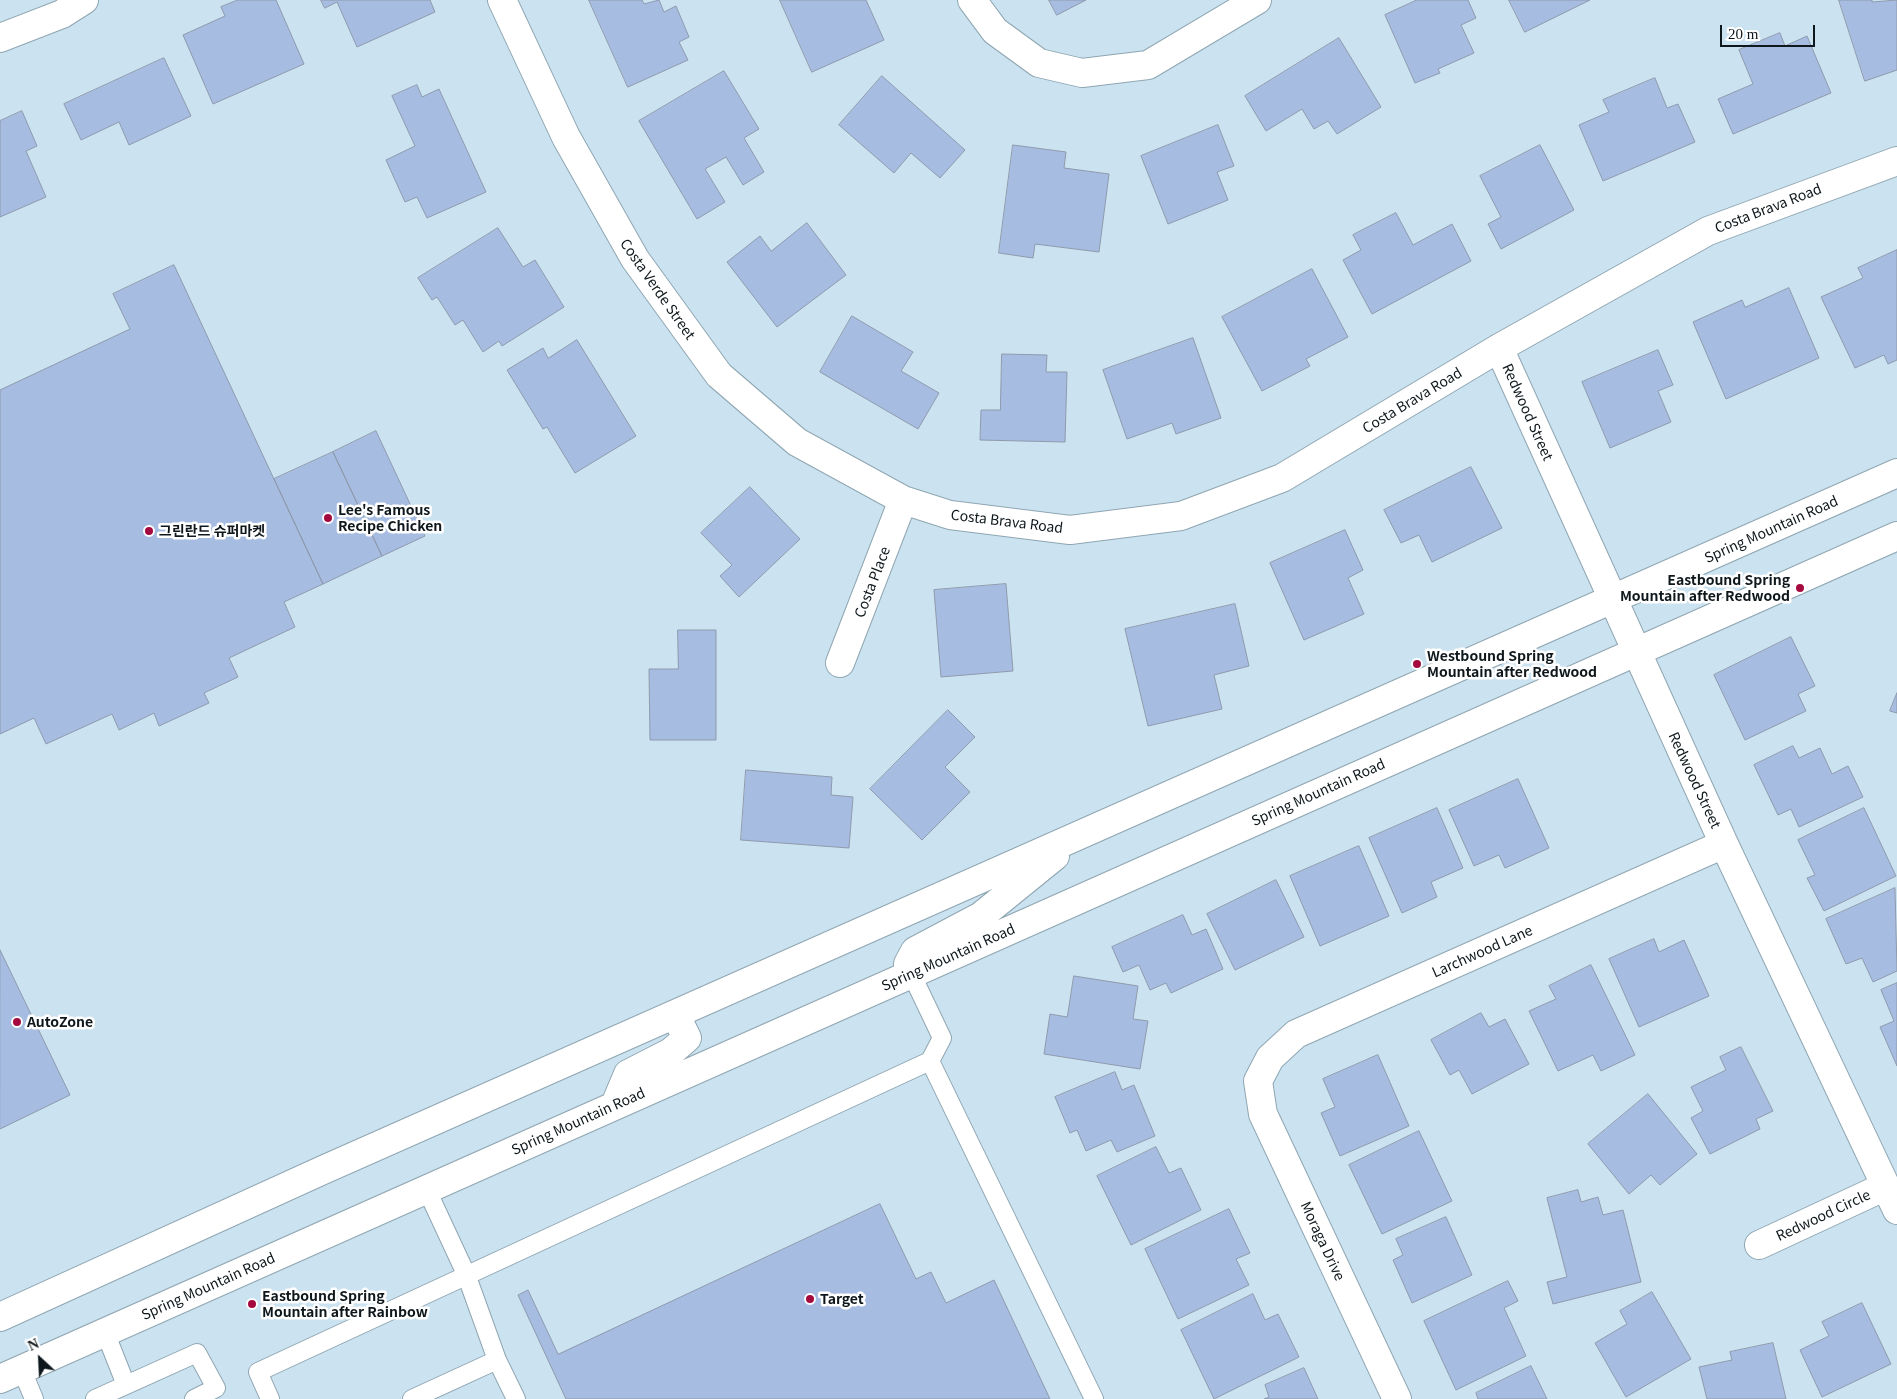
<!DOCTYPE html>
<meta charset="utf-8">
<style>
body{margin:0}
#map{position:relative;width:1897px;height:1399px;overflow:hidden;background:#cbe2f0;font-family:Georgia,serif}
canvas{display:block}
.north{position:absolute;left:15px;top:1334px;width:50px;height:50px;-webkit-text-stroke:4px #fff;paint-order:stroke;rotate:335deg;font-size:14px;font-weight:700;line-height:20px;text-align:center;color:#0e171b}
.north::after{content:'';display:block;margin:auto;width:18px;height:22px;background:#0e171b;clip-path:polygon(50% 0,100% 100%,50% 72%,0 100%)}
.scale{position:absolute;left:1720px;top:25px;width:95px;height:22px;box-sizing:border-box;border:2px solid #0e171b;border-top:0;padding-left:6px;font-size:15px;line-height:18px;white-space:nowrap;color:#0e171b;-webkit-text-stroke:4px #fff;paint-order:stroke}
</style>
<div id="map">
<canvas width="1897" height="1399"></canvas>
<div class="north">N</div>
<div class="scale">20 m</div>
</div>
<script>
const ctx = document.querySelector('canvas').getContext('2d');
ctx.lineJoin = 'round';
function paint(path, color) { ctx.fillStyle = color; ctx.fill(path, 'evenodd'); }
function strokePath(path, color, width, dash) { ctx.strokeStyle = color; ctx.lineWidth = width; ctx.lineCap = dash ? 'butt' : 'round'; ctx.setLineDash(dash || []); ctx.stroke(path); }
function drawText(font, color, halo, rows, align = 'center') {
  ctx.font = font + ' Georgia,"Noto Sans KR",serif'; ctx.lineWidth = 5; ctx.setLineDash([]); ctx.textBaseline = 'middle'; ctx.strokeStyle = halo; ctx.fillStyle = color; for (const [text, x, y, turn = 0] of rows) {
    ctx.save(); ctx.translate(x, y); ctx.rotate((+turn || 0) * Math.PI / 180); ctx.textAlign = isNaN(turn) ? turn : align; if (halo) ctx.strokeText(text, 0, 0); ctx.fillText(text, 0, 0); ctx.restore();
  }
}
const building = new Path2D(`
 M 238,0 L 276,0 L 304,64 L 213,104 L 183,35 L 225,16 L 221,7 Z
 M 321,0 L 430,0 L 435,12 L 357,47 L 337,2 L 325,8 Z
 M 589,0 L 642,0 L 644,4 L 659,0 L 664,12 L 676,6 L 689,37 L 679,42 L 688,60 L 628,87 Z
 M 780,0 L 866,0 L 884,40 L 812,72 Z
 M 1049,0 L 1086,0 L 1057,15 Z
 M 1417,0 L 1468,0 L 1476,18 L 1461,25 L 1474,53 L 1438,69 L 1440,73 L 1415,83 L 1385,15 Z
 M 1509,0 L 1590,0 L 1525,32 Z
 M 1839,0 L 1872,0 L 1872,2 L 1897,0 L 1897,70 L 1865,81 Z
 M 1780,33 L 1785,46 L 1807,36 L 1831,93 L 1733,134 L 1718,99 L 1753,84 L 1739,50 Z
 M 1339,38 L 1381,107 L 1337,134 L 1328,121 L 1314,129 L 1302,109 L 1266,131 L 1245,96 Z
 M 164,58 L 191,116 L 129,145 L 119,122 L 81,140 L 64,104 Z
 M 724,71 L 759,129 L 744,138 L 764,172 L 743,185 L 726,157 L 705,169 L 725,202 L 697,219 L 639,121 Z
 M 882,76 L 965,150 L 940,178 L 911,153 L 894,173 L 839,125 Z
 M 1655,78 L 1667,108 L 1678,104 L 1695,142 L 1603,181 L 1579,125 L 1609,112 L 1603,100 Z
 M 417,85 L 422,97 L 439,89 L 486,192 L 427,218 L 417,197 L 405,202 L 386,160 L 415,146 L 392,96 Z
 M 22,111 L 37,146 L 26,151 L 46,197 L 0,217 L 0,121 Z
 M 1218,125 L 1234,166 L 1217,172 L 1228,200 L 1168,224 L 1141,156 Z
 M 1013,145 L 1066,152 L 1064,168 L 1109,174 L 1099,252 L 1035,244 L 1033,258 L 999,253 Z
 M 1540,145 L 1574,210 L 1501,249 L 1488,224 L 1501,217 L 1480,176 Z
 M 1396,213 L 1413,245 L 1452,224 L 1471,261 L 1372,314 L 1343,260 L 1361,250 L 1353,235 Z
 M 807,223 L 846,275 L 777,327 L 727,262 L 760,236 L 771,251 Z
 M 498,228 L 523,267 L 535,260 L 564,307 L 502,346 L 499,341 L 483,352 L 463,320 L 455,325 L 437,297 L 432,300 L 418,278 Z
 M 1897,250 L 1897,360 L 1888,364 L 1884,355 L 1855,368 L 1821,297 L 1863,278 L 1858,268 Z
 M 174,265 L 323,584 L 284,602 L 295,627 L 229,658 L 238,677 L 204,693 L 209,703 L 159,726 L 154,713 L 119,730 L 112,714 L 46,744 L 34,718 L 0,734 L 0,390 L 130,329 L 113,294 Z
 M 1312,269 L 1348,337 L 1306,359 L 1310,366 L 1262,391 L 1222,317 Z
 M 1789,288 L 1819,358 L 1726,399 L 1693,322 L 1742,300 L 1745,307 Z
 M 852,316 L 913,352 L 901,371 L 939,393 L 918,429 L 820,372 Z
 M 1193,338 L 1221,418 L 1176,434 L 1172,423 L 1127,439 L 1103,370 Z
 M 577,340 L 636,436 L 575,473 L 547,427 L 543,429 L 507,370 L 543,348 L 548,358 Z
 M 1658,350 L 1673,385 L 1658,391 L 1671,422 L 1610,448 L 1582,382 Z
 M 1002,354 L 1047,355 L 1046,372 L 1067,372 L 1065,442 L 980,440 L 981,410 L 1000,410 Z
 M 376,431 L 425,536 L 382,556 L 333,452 Z
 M 333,452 L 382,556 L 323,584 L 274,479 Z
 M 1471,467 L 1502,528 L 1432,562 L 1419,535 L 1401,543 L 1384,510 Z
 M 750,487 L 800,539 L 739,597 L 720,576 L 732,565 L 701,533 Z
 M 1345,530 L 1363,570 L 1348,578 L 1364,614 L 1304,640 L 1270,563 Z
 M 1006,584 L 1013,671 L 941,677 L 934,590 Z
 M 1235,604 L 1249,666 L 1214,675 L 1222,709 L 1148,726 L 1125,629 Z
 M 678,630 L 716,630 L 716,740 L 650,740 L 649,669 L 678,669 Z
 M 1791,637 L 1815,686 L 1798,694 L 1806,711 L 1745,740 L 1714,675 Z
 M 1897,693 L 1897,713 L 1890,711 Z
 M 948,710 L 975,737 L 945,767 L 970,792 L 922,840 L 870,789 Z
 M 1793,746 L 1799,758 L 1820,748 L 1832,774 L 1848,766 L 1863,797 L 1799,827 L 1791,809 L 1778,815 L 1754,765 Z
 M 746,770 L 832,777 L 831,795 L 853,797 L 849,848 L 741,840 Z
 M 1518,779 L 1549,848 L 1505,868 L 1499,855 L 1474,866 L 1449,810 Z
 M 1437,808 L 1463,868 L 1431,882 L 1437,897 L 1402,913 L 1369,838 Z
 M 1864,808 L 1896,876 L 1824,911 L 1807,878 L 1815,875 L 1798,840 Z
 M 1359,846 L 1389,916 L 1320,946 L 1290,876 Z
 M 1276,880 L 1304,937 L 1235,970 L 1207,914 Z
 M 1895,888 L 1897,971 L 1873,982 L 1862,958 L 1846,964 L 1826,919 Z
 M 1183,915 L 1192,935 L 1206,929 L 1223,969 L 1171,993 L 1166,983 L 1150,990 L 1139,965 L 1123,972 L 1112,947 Z
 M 1654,939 L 1659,952 L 1684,940 L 1709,996 L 1639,1027 L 1609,959 Z
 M 0,950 L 70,1095 L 0,1129 Z
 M 1591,965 L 1635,1055 L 1601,1071 L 1593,1055 L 1558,1071 L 1529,1011 L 1556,999 L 1549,986 Z
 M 1074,976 L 1138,986 L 1133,1019 L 1148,1021 L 1140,1069 L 1044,1054 L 1050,1014 L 1067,1017 Z
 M 1897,983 L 1897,1066 L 1880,1027 L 1894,1021 L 1881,990 Z
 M 1481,1013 L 1489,1027 L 1505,1019 L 1529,1064 L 1472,1094 L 1459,1070 L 1450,1075 L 1431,1040 Z
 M 1741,1047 L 1773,1111 L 1756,1119 L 1760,1129 L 1710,1154 L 1691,1118 L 1703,1111 L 1691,1087 L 1726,1070 L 1720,1057 Z
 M 1378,1055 L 1409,1126 L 1340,1156 L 1321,1113 L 1335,1107 L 1323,1079 Z
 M 1115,1072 L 1122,1090 L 1134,1085 L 1155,1136 L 1117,1152 L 1111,1140 L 1086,1151 L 1077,1130 L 1070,1133 L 1055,1097 Z
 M 1648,1094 L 1697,1154 L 1660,1185 L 1651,1175 L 1629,1194 L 1588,1144 Z
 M 1419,1131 L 1452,1201 L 1382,1234 L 1349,1165 Z
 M 1156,1147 L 1169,1173 L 1181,1168 L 1201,1210 L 1131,1245 L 1097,1176 Z
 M 1578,1190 L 1581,1202 L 1598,1197 L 1603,1215 L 1623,1210 L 1641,1282 L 1553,1304 L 1547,1282 L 1567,1277 L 1547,1198 Z
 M 880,1204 L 916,1279 L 931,1272 L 946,1303 L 994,1280 L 1050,1399 L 566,1399 L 518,1295 L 528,1290 L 558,1354 Z
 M 1229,1209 L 1250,1253 L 1236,1259 L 1249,1285 L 1178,1319 L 1145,1249 Z
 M 1446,1217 L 1472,1275 L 1412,1303 L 1393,1260 L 1403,1255 L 1396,1239 Z
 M 1508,1281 L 1518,1301 L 1504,1308 L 1526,1356 L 1456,1390 L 1424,1321 Z
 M 1652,1292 L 1691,1359 L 1626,1397 L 1595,1343 L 1627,1324 L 1620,1311 Z
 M 1253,1294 L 1265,1320 L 1278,1314 L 1299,1357 L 1214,1399 L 1181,1330 Z
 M 1862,1303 L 1891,1364 L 1822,1397 L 1800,1350 L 1829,1336 L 1822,1322 Z
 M 1773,1343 L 1786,1399 L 1707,1399 L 1699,1367 L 1732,1360 L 1730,1352 Z
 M 1531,1366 L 1547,1399 L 1478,1399 L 1476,1393 Z
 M 1304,1368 L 1318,1399 L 1264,1399 L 1269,1397 L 1265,1385 Z`);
paint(building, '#a6bce1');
strokePath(building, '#8e9aad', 1);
const service = new Path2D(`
 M 911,973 L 942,1038 L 930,1061
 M 426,1188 L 466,1274 L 497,1360 L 516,1399
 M 105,1332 L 126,1385
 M 22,1370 L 34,1399
 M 95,1399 L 197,1353 L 216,1388 L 194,1399
 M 270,1399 L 258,1372 L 930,1061 L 1094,1399
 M 412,1399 L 497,1360`);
const minor = new Path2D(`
 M 502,0 L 566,137 L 635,259 L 719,375 L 797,442 L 903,500 L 950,515 L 1070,530 L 1181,516 L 1282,478 L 1499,348 L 1708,231 L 1897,161
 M 972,0 L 995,31 L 1039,63 L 1082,73 L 1148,65 L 1257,0
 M 0,38 L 62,14 L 84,0
 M 1499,348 L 1724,844 L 1897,1210
 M 840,663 L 903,500
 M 1759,1245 L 1886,1186
 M 1397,1399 L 1263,1114 L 1258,1081 L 1270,1058 L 1296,1034 L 1724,844`);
const secondary = new Path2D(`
 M 911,973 L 908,964 L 915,951 L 981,916 L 1055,856
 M 615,1105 L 628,1074 L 671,1052 L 687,1038 L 675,1014
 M 0,1317 L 323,1170 L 1897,473
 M 0,1379 L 1897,536`);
strokePath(service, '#8fa6b2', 20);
strokePath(minor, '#8fa6b2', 30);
strokePath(secondary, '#8fa6b2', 30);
strokePath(service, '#fff', 18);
strokePath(minor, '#fff', 28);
strokePath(secondary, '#fff', 28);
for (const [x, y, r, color] of [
 [328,518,5,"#a40a3d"],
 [149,531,5,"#a40a3d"],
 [1800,588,5,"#a40a3d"],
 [1417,664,5,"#a40a3d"],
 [17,1022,5,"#a40a3d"],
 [810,1299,5,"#a40a3d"],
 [252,1304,5,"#a40a3d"]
]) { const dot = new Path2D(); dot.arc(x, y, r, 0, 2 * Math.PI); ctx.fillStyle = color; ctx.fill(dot); strokePath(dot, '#fff', 2); }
drawText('14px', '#0e171b', '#fff', [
 ["Costa Brava Road",1768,208,-21],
 ["Costa Verde Street",658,289,55],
 ["Costa Brava Road",1412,400,-31],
 ["Redwood Street",1528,412,66],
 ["Costa Brava Road",1007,521,7],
 ["Spring Mountain Road",1771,529,-24],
 ["Costa Place",872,582,-69],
 ["Redwood Street",1695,780,65],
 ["Spring Mountain Road",1318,792,-24],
 ["Larchwood Lane",1482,951,-24],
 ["Spring Mountain Road",948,957,-24],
 ["Spring Mountain Road",578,1121,-24],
 ["Redwood Circle",1823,1215,-25],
 ["Moraga Drive",1323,1241,65],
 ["Spring Mountain Road",208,1286,-24]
]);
drawText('bold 14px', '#0e171b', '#fff', [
 ["Lee's Famous",338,510],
 ["Recipe Chicken",338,526],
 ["그린란드 슈퍼마켓",159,531],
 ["Eastbound Spring",1790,580,"right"],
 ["Mountain after Redwood",1790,596,"right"],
 ["Westbound Spring",1427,656],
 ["Mountain after Redwood",1427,672],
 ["AutoZone",27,1022],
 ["Eastbound Spring",262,1296],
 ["Mountain after Rainbow",262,1312],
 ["Target",820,1299]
], 'left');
</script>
